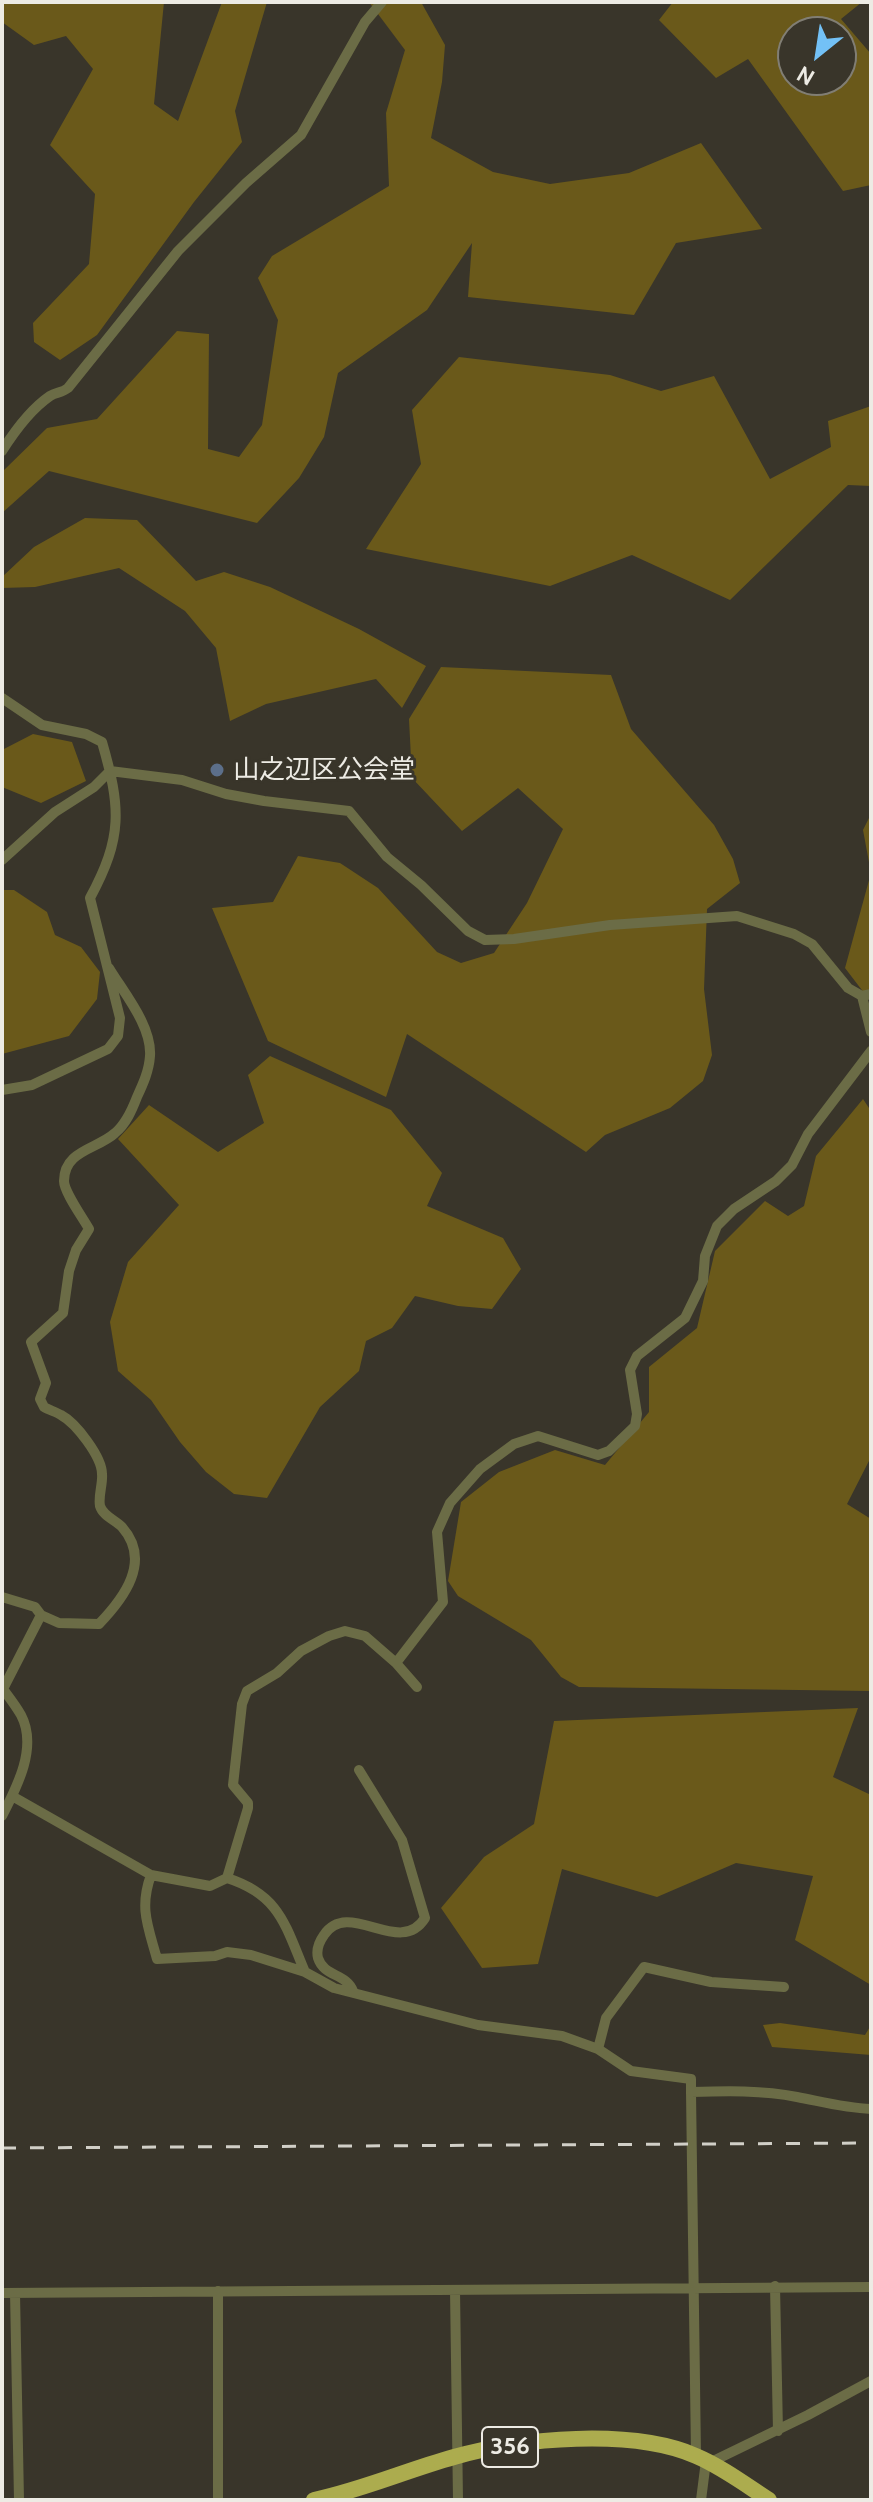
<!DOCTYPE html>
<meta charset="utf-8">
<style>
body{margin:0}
#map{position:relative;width:873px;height:2502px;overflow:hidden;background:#39352a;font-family:Cabin,sans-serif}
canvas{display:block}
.frame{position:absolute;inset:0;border:4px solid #edebe4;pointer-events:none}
.north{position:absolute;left:777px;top:16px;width:80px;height:80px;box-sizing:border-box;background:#39352a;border:2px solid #817e74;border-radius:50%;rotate:210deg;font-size:22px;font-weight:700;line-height:32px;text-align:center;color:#edebe4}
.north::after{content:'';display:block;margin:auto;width:28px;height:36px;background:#73c1f6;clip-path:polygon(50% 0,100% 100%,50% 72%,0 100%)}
</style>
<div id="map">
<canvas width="873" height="2502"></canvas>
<div class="frame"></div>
<div class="north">N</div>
</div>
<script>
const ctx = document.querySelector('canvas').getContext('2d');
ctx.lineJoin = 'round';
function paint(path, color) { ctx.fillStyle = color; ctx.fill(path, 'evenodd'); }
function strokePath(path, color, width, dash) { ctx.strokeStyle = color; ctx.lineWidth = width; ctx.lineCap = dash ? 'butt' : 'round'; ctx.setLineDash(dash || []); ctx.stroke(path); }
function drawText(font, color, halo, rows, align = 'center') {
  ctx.font = font + ' Cabin,"Noto Sans JP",sans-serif'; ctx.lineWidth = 6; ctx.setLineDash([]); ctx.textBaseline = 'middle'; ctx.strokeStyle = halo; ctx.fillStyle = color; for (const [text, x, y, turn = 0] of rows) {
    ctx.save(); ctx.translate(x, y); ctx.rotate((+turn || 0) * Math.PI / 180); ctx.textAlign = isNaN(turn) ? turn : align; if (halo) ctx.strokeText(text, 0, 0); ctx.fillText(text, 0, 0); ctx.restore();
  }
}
paint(new Path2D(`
 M 2,2 L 164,2 L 154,104 L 178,121 L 222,2 L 267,2 L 235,111 L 242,142 L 194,202 L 97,335 L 60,360 L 34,342 L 33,323 L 89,264 L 95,194 L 50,145 L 93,69 L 66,36 L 34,45 L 2,22 Z
 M 369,2 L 421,2 L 445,45 L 442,82 L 431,138 L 493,172 L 550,184 L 629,173 L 701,143 L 762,229 L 676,243 L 634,315 L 468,297 L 472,243 L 427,310 L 338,373 L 324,437 L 299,478 L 257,523 L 49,471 L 2,513 L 2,472 L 47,428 L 97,419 L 177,331 L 209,334 L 208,449 L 239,457 L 262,425 L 278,320 L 258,278 L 272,256 L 389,186 L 386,113 L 405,50 Z
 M 673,2 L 862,2 L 841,19 L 871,54 L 871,185 L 843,191 L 748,59 L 716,78 L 659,20 ZM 841,32 L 841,80 L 793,80 L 793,32 Z
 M 459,357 L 610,375 L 661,391 L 714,376 L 770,479 L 831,447 L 828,421 L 871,406 L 871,486 L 848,485 L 730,600 L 632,555 L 550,586 L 366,549 L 421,464 L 412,410 Z
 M 85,518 L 137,520 L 196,581 L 224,572 L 270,587 L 359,629 L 426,666 L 402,708 L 376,679 L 266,704 L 230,721 L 216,648 L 185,611 L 119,568 L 35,587 L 2,588 L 2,577 L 34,547 Z
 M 441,667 L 611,675 L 631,729 L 714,825 L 733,859 L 740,883 L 707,909 L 704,989 L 712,1055 L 703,1081 L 670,1108 L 605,1135 L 586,1152 L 407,1034 L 386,1097 L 268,1041 L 212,908 L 273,902 L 298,856 L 340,863 L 378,888 L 437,952 L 461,963 L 494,953 L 527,903 L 563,829 L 518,788 L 462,831 L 412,778 L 409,719 Z
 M 33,734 L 72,742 L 86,781 L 41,803 L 2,787 L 2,750 Z
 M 871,814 L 871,1002 L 845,968 L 871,873 L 863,830 Z
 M 2,890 L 14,890 L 47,912 L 55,935 L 81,947 L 100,972 L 97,999 L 69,1036 L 2,1054 Z
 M 270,1056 L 391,1110 L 442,1173 L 427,1206 L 503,1238 L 521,1269 L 492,1309 L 458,1306 L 415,1296 L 392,1328 L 366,1341 L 359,1371 L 320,1407 L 267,1498 L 234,1494 L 206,1472 L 180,1442 L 151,1400 L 118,1371 L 110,1322 L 128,1262 L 179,1205 L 118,1139 L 149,1105 L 218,1152 L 264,1123 L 248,1075 Z
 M 863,1099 L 871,1111 L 871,1457 L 847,1504 L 871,1519 L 871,1691 L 579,1687 L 561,1677 L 531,1640 L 458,1596 L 448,1581 L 461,1502 L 499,1472 L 555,1450 L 605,1465 L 649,1412 L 649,1367 L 697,1328 L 715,1251 L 765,1201 L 788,1216 L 804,1206 L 816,1156 Z
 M 858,1708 L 833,1777 L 871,1795 L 871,1985 L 795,1940 L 813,1876 L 736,1863 L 657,1897 L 562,1869 L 538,1964 L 482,1968 L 441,1908 L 484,1857 L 534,1824 L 554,1721 Z
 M 780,2023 L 865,2035 L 871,2025 L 871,2055 L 772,2047 L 763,2025 Z`), '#6a591a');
strokePath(new Path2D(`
 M 2,451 C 14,432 31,409 50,396 C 56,392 62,393 68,388 L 178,251 L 246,183 L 301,135 L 365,22 L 382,2
 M 2,698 L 42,725 L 86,734 L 102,742 C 121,808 123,837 90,898 L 120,1018 L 118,1036 L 108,1049 L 32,1085 L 2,1090
 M 2,860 L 55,812 L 94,787 L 110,771 L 182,780 L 226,794 L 264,801 L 349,811 L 387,857 L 421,885 L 468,931 L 485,940 L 514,939 L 610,925 L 737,916 L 794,934 L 812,944 L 848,988 L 862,996 L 871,994
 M 862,996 L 871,1032
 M 2,1597 L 35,1607 L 41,1615
 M 396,1663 L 417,1687
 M 12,1796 L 151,1875 L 210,1886 L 227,1878 C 280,1895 285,1925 305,1972
 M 2,1816 C 17,1787 38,1747 21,1715 C 16,1706 9,1697 3,1689 L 41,1615 L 59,1623 L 99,1624 C 124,1598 152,1561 122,1527 C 115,1520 103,1516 100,1506 C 98,1496 103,1484 102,1474 C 102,1457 76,1423 61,1415 C 56,1412 49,1410 44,1407 L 40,1399 L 46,1383 L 31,1342 L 63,1313 L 69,1271 L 76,1250 L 89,1229 C 83,1218 64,1192 64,1181 C 64,1150 98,1149 115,1133 C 126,1124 132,1110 137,1097 C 143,1084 149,1071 150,1056 C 152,1026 124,993 109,968
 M 151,1875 C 139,1908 148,1926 157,1959 L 215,1956 L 227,1952 L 251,1955 L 305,1972 L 334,1988 L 478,2025 L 562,2036 L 598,2049 L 631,2071 L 691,2079 L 691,2092
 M 227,1878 L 248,1808 L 248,1803 L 233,1785 L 242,1704 L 247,1691 L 277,1673 L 301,1651 L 329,1636 L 345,1631 L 365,1636 L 396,1663 L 443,1602 L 437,1532 L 450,1503 L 480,1469 L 514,1444 L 538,1436 L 598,1455 L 609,1451 L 635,1426 L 637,1414 L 630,1370 L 637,1356 L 685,1318 L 703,1281 L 705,1256 L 717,1226 L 734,1209 L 776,1181 L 792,1165 L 808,1134 L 871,1051
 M 353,1991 C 346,1973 324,1977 318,1958 C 316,1950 319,1942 324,1935 C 349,1898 400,1958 425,1918 L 402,1840 L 359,1770
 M 598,2049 L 606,2018 L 644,1967 L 711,1982 L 784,1987
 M 775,2286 L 778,2431
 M 455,2290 L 458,2500
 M 218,2291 L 218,2500
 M 2,2293 L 871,2287
 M 15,2293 L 19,2500
 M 696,2456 L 691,2092 C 726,2091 762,2090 797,2097 C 823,2102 845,2108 871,2109
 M 709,2463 L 808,2415 L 871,2381
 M 701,2500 L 706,2461`), '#6b6c46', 10);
strokePath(new Path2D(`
 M 314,2500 C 362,2490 407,2470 454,2457 C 521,2438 632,2428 696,2456 C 722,2467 746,2485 769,2500`), '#acac4e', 16);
strokePath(new Path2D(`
 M 2,2148 L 871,2143`), '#d1cfc7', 3, [14, 14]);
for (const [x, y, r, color] of [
 [217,770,8,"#5c6f8a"]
]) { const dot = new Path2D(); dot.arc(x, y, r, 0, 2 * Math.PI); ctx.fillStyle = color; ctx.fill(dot); strokePath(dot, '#39352a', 3); }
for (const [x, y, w] of [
 [510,2447,56]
]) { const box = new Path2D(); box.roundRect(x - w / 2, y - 20, w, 40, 6); ctx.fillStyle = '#39352a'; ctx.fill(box); strokePath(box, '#edebe4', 2); }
drawText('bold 24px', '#edebe4', null, [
 ["356",510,2447]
]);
drawText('26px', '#edebe4', '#39352a', [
 ["山之辺区公会堂",233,770]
], 'left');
</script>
